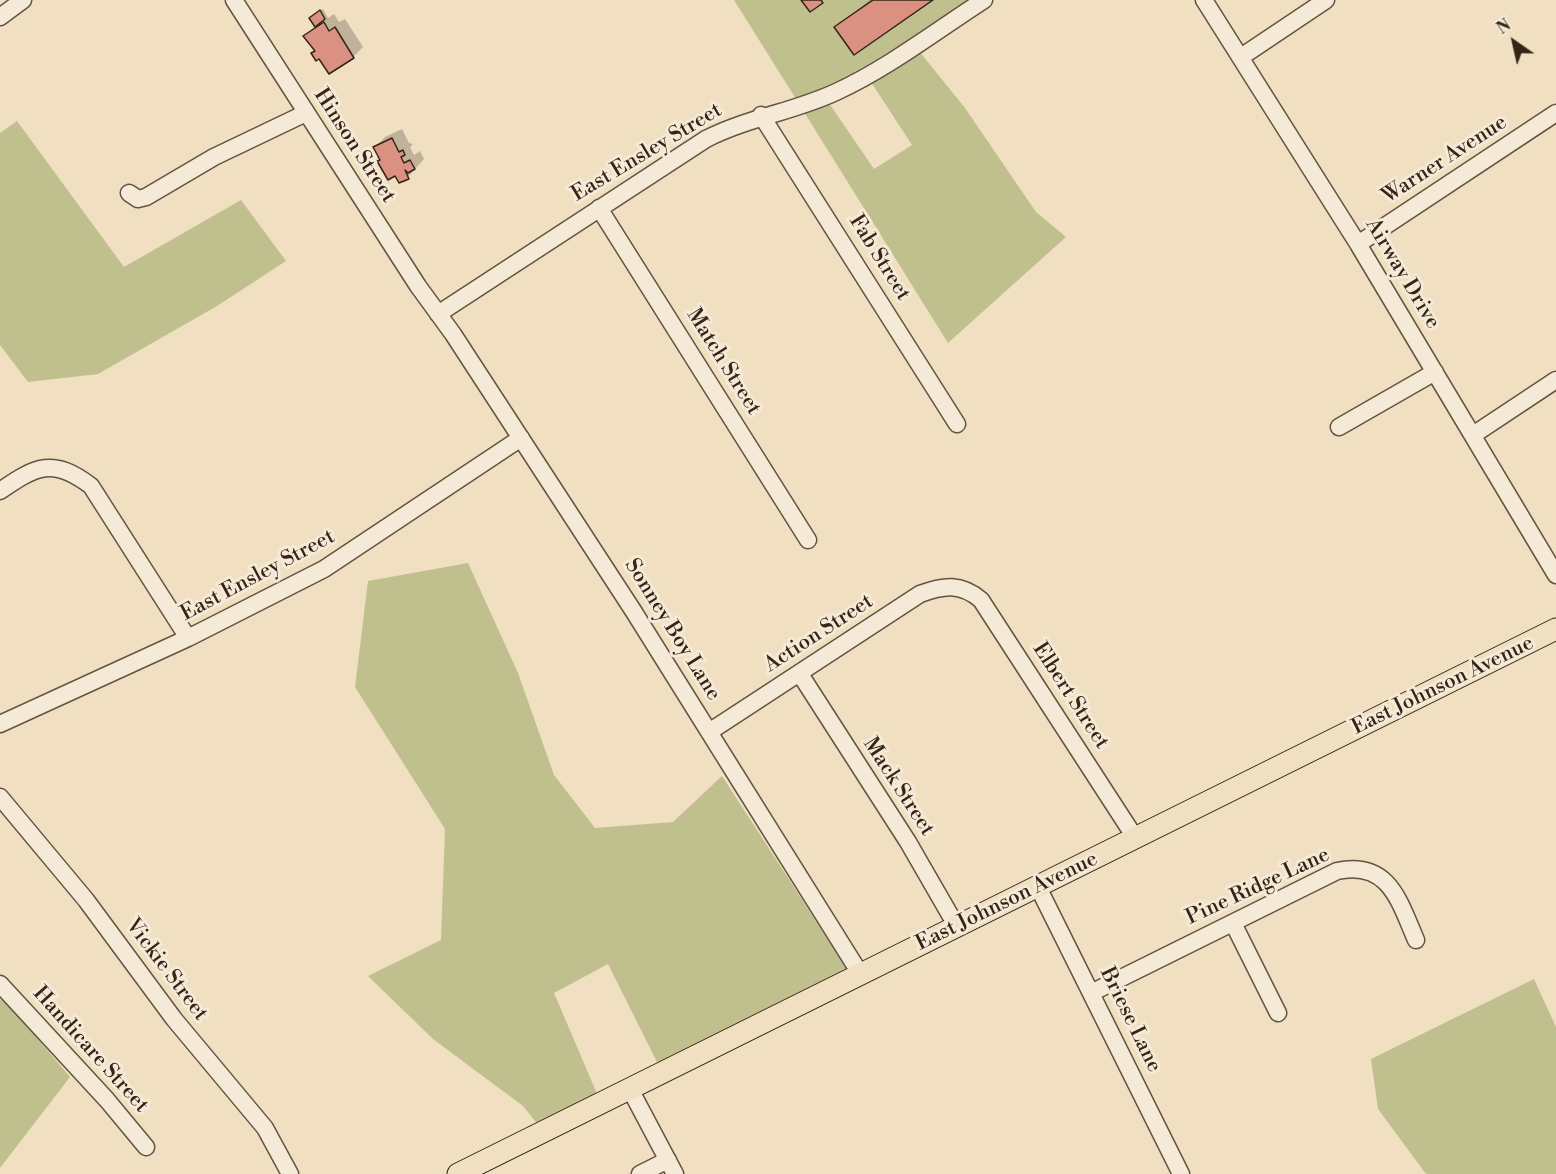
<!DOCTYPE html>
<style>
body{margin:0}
#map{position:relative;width:1556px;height:1174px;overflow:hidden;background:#f0dfc1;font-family:"Libre Bodoni",serif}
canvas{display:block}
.north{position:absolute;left:1484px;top:12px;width:60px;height:60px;-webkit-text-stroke:4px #f5ead7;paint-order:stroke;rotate:326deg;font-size:16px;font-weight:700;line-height:24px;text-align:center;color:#362416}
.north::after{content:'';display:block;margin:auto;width:21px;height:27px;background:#362416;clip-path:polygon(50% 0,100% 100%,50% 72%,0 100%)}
</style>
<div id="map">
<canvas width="1556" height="1174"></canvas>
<div class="north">N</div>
</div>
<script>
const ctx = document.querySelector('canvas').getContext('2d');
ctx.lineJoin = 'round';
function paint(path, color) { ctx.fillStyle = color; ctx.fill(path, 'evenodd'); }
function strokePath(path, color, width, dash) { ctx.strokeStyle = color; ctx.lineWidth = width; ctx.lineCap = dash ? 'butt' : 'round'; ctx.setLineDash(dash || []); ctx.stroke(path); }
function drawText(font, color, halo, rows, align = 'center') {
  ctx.font = font + ' "Libre Bodoni",serif'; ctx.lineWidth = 6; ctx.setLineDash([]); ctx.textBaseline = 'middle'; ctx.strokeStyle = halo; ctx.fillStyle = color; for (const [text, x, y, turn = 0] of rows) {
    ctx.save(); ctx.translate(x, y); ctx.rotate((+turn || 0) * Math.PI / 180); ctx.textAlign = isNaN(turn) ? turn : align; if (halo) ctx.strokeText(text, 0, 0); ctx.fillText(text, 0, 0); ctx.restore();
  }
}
paint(new Path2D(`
 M 734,0 L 970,0 C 913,36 859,75 796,99 Z
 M 919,51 L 965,108 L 1036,212 L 1066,237 L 948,343 L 804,112 L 829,103 L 874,169 L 912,145 L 871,82 Z
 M 17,121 L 124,267 L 241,200 L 286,261 L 217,306 L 98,374 L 28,382 L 0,345 L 0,133 Z
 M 468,563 L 518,673 L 554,775 L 595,828 L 673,822 L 722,776 L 849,972 L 659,1066 L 608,964 L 554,993 L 598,1096 L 539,1126 L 523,1106 L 433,1039 L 368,976 L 441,940 L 445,829 L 355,687 L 368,581 Z
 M 1534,979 L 1556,1027 L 1556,1174 L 1426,1174 L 1378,1109 L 1371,1059 Z
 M 0,999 L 10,1006 L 70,1077 L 0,1168 Z`), '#c0c08e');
paint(new Path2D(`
 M 870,0 L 931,0 L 836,27 Z
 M 323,9 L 328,18 L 334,14 L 339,22 L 345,19 L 363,47 L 353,57 L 316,50 L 305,36 L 316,25 L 313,15 Z
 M 402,129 L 409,143 L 413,144 L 410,147 L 414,155 L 420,151 L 424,159 L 408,177 L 396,174 L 381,159 L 375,147 L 385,137 Z`), '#0003');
const building = new Path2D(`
 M 801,0 L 821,0 L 823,3 L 810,12 Z
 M 873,0 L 933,0 L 854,55 L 834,27 Z
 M 320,10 L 325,19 L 315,27 L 309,18 Z
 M 324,22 L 329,31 L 335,27 L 354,58 L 329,74 L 319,59 L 316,61 L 311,53 L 315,51 L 303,36 Z
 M 392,138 L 399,152 L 403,150 L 405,155 L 401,157 L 404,163 L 410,160 L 415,169 L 408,173 L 405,170 L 409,179 L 399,183 L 395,176 L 388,180 L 377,161 L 380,160 L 373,147 Z`);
paint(building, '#da9181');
strokePath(building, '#362416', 1.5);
const minor = new Path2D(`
 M 234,0 L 418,286 L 453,334 L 634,612 L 861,975
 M 1204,0 L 1358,244 L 1556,575
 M 0,17 L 23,0
 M 1241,57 L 1326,0
 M 761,115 L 957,424
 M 129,193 L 138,199 L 146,197 L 214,157 L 306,113
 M 599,208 L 808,540
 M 1358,244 L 1556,113
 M 438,314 L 706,139 C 750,117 793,112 836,92 C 888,68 936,31 984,0
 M 1339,427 L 1435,372
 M 1473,435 L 1556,380
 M 0,491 C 36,466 53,457 91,486 L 188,638
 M 800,674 L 908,842 L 957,927
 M 0,724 L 188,638 L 324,569 L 521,438
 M 709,732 L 920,594 C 944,585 961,583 981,600 L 1136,839
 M 0,797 L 86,900 L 174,1019 L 265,1128 L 290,1174
 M 1038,887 L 1181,1174
 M 1233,923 L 1278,1013
 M 0,984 L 107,1100 L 146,1147
 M 1091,993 L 1337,871 C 1389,860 1399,901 1416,940
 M 630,1089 L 675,1174
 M 640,1174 L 668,1160`);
const major = new Path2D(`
 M 458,1174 L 1556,629`);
strokePath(minor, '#645341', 19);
strokePath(major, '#362416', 23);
strokePath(minor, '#f5ead7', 16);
strokePath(major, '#f0dfc1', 21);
drawText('21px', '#362416', '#f5ead7', [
 ["Hinson Street",354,146,57],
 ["East Ensley Street",647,153,-31],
 ["Warner Avenue",1445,160,-33],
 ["Fab Street",879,258,58],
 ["Airway Drive",1402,274,59],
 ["Match Street",723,362,58],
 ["East Ensley Street",258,576,-28],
 ["Sonney Boy Lane",672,630,58],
 ["Action Street",819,634,-33],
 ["East Johnson Avenue",1443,686,-26],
 ["Elbert Street",1070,696,57],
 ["Mack Street",898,787,57],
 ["Pine Ridge Lane",1258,887,-25],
 ["East Johnson Avenue",1007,902,-26],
 ["Vickie Street",166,970,53],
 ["Briese Lane",1130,1020,64],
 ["Handicare Street",90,1050,48]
]);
</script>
